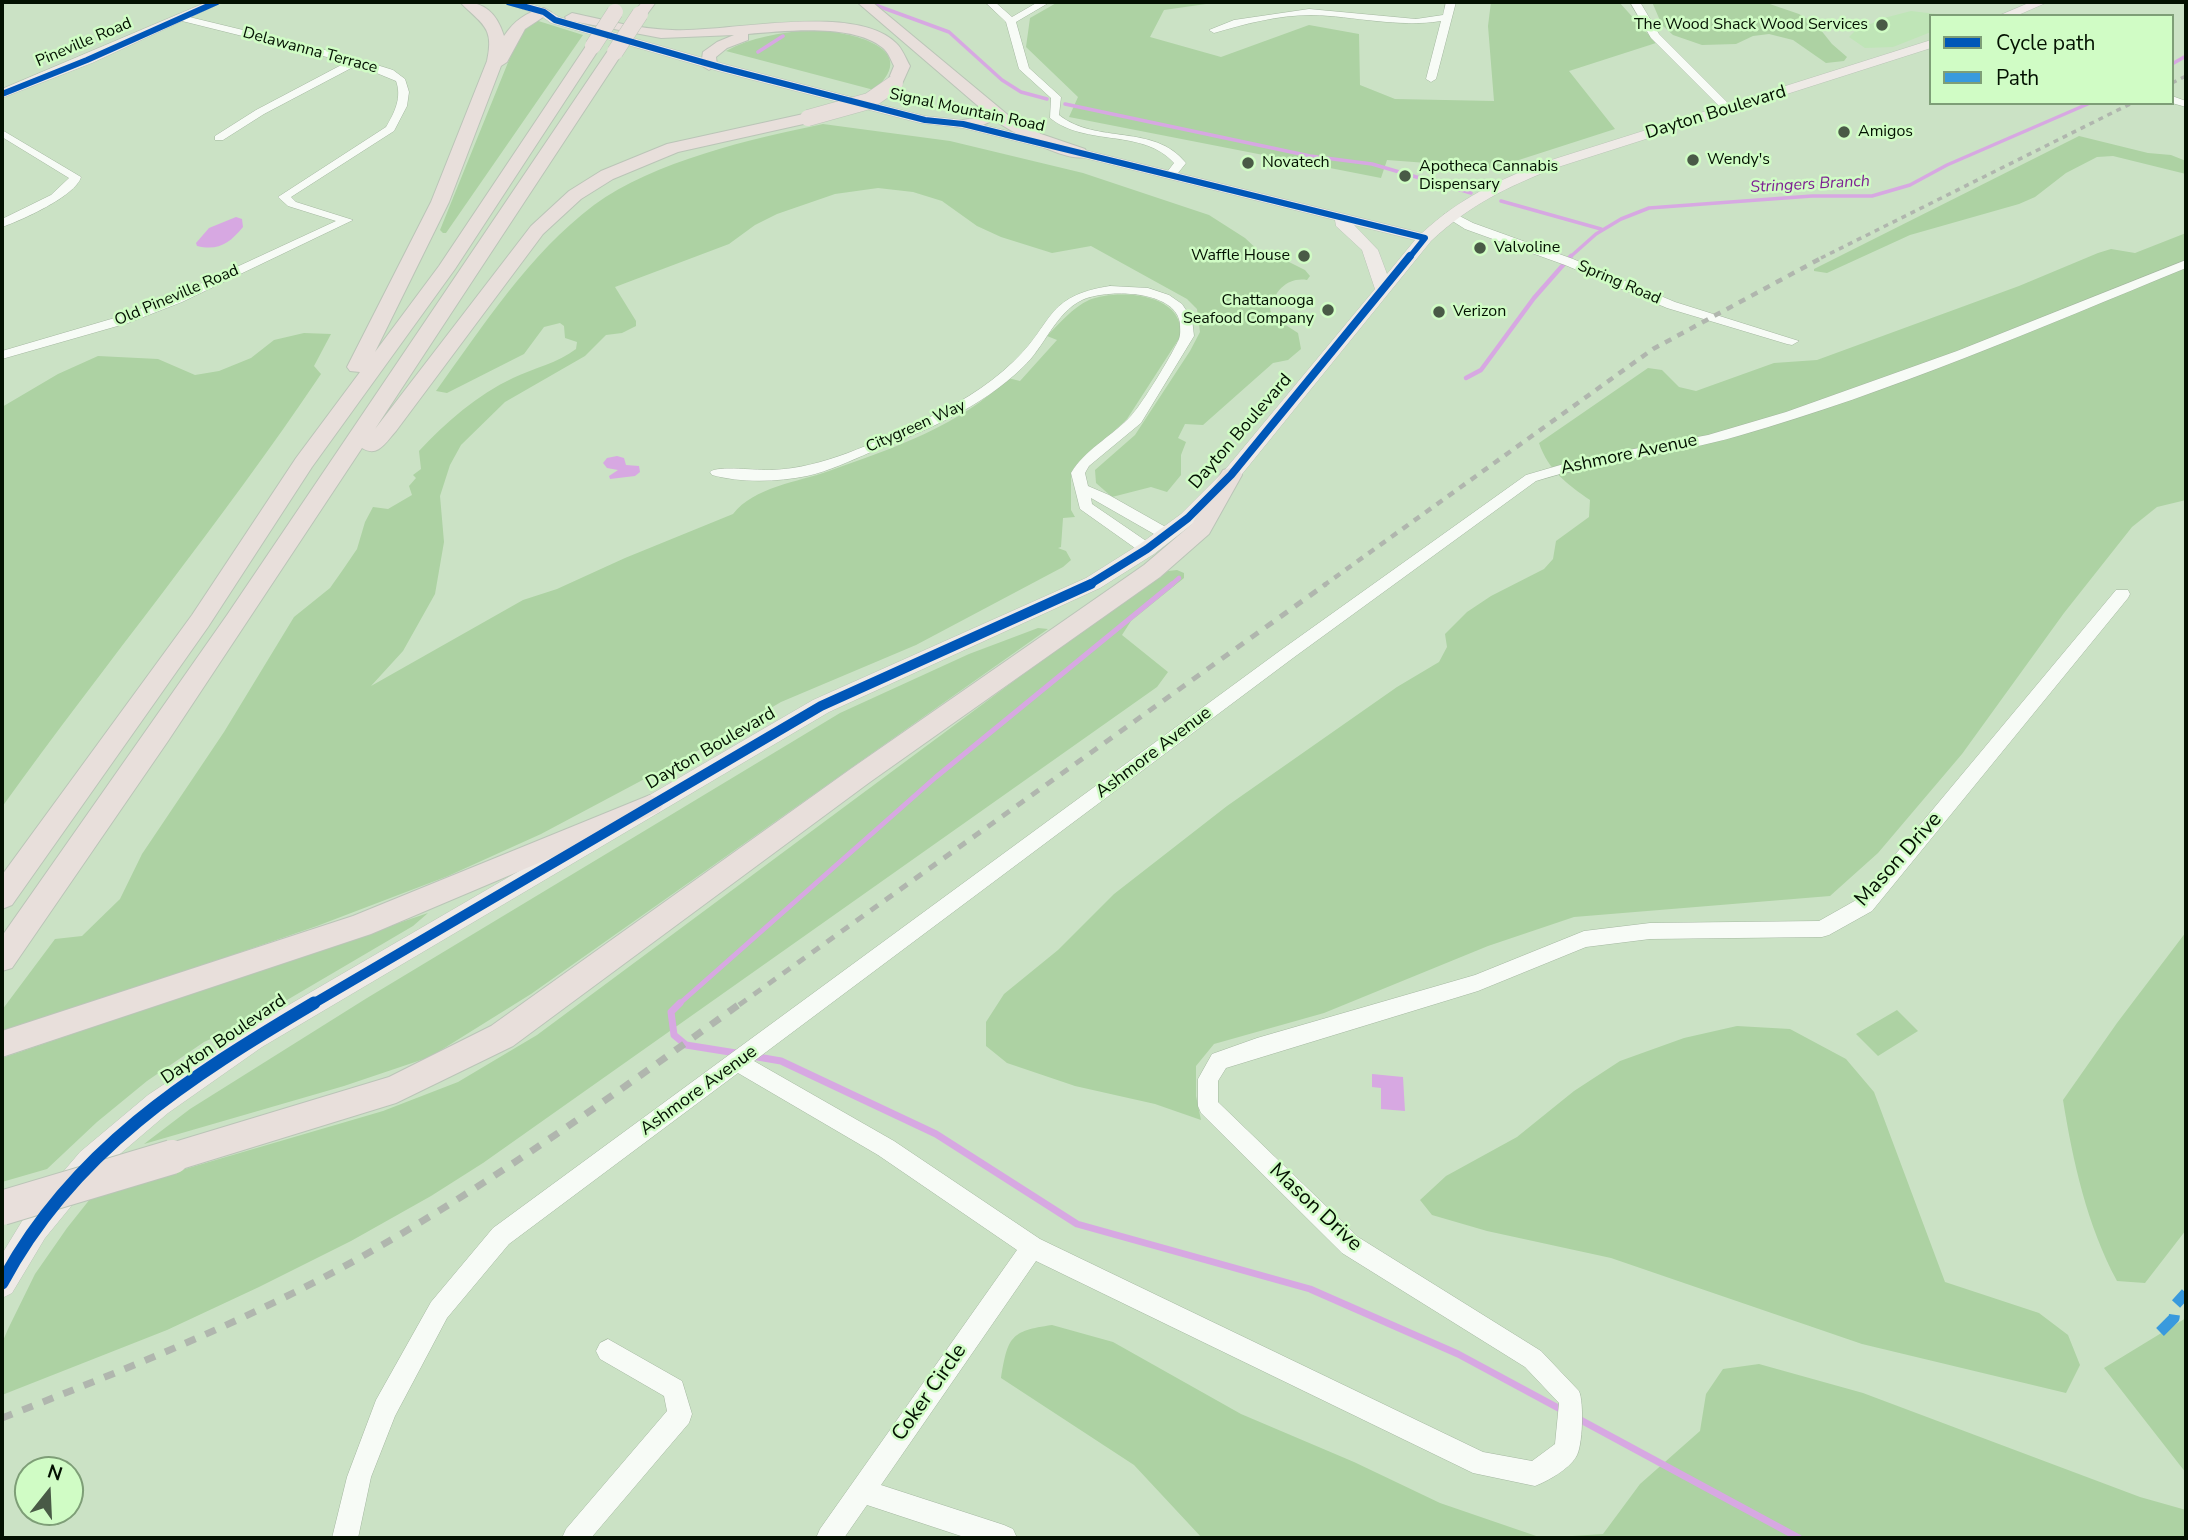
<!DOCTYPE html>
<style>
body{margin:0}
#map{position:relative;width:2188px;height:1540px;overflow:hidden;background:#cbe2c5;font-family:"Nunito Sans",sans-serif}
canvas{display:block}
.frame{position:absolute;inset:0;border:4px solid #031101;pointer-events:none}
.legend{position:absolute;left:1929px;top:14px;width:245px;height:91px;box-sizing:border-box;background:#d0fcc5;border:2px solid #7e9e77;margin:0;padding:9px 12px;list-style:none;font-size:21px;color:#031101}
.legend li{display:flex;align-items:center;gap:14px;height:35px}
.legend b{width:35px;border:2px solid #7e9e77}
.north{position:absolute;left:14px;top:1456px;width:70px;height:70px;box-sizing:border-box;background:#d0fcc5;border:2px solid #7e9e77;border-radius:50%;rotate:18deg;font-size:19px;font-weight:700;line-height:28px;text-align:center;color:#031101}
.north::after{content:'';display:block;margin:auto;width:24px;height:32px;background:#495a46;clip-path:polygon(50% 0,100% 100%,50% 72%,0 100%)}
</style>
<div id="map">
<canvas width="2188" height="1540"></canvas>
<div class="frame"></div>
<ul class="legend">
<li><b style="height:9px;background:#0057b8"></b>Cycle path</li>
<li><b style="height:9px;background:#399add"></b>Path</li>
</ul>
<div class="north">N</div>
</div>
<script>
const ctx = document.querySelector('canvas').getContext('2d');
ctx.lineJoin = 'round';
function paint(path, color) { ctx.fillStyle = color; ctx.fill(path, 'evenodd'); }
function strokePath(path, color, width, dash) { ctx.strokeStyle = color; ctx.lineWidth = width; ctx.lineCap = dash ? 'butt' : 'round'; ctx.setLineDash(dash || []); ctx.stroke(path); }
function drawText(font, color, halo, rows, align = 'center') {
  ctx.font = font + ' "Nunito Sans",sans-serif'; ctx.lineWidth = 5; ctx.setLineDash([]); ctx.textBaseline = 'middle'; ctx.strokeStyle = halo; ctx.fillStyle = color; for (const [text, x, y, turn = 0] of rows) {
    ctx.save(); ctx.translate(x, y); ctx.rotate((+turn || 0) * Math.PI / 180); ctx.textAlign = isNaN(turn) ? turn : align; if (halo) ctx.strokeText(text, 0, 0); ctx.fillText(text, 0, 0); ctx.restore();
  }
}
paint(new Path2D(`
 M 1911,11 L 1953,16 L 1931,16 L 1931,32 L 1893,47 L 1865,48 L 1849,37 L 1855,31 L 1884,18 Z`), '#bfe5b7');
paint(new Path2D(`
 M 1058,2 L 1220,2 L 1164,10 L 1150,37 L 1221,57 L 1309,25 L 1359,34 L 1360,85 L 1395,99 L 1494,101 L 1488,26 L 1491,2 L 1619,2 L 1656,43 L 1569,71 L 1615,129 L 1494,168 L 1387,160 L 1381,178 L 1069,117 L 1078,97 L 1026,47 L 1030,18 Z
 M 1652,2 L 1764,2 L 1799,14 L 1816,24 L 1832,44 L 1847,57 L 1844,61 L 1826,63 L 1793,40 L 1769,34 L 1753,36 L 1736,44 L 1702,45 L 1673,35 L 1662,25 Z
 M 532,19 L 583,35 L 446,233 L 443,233 L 440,230 L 522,28 Z
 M 809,30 C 841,30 926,45 874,90 L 726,51 C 751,37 780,33 809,30 Z
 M 823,124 L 950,141 L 1083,173 L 1209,215 L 1245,238 L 1261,253 L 1279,257 L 1305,270 L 1310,276 L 1307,280 C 1288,277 1275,290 1270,309 L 1272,316 L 1298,333 L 1301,349 L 1288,360 L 1273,363 L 1203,425 L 1185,424 L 1178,438 L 1186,442 L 1181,455 L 1181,475 L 1167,492 L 1151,487 L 1112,497 L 1096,483 L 1095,470 L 1135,435 L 1190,351 L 1200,332 L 1197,309 L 1187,299 L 1091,246 L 1052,253 L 1001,237 L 977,226 L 942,201 L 913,192 L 878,188 L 835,194 L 777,214 L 755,225 L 729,244 L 615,287 L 636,321 L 636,326 L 622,333 L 606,335 L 585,356 L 505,402 L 461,445 L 450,465 L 440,496 L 444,542 L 435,594 L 403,651 L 371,686 L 523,600 L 557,589 L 625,558 L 733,514 C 754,487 798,482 829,471 C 891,449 962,425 1008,378 L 1020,381 L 1057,340 L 1047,336 C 1060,323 1072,308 1089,300 C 1118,288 1187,293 1180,337 L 1127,419 L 1078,465 L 1071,477 L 1071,510 L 1075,517 L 1063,518 L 1061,547 L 1058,548 L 1066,551 L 1071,560 L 1063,567 L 916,645 L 781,702 L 699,750 L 541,834 L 448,876 L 317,926 L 2,1034 L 2,1010 L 55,939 L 82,936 L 120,899 L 142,854 L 224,732 L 294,617 L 330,588 L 342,571 L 357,549 L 365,522 L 373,507 L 388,509 L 412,495 L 409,486 L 416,478 L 413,475 L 421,469 L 419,451 C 446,422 477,395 513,378 C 534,368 558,363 576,349 L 577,342 L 565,338 L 564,326 L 560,323 L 544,327 L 524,354 L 447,393 L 436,391 C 483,326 529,254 594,205 C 654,161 751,139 823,124 Z
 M 2079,136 L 2148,153 L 2171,155 L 2186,161 L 2186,174 L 2113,156 L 2097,157 L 2066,173 L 2035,197 L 2019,204 L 1910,235 L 1827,273 L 1814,271 L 1814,269 Z
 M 2186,233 L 2186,500 L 2157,507 L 2132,527 L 2064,613 L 1962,754 L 1878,853 L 1830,896 L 1574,917 L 1488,946 L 1324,1013 L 1214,1044 L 1196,1066 L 1196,1096 L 1201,1120 L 1155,1104 L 1075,1086 L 1007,1063 L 986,1046 L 986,1022 L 1004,994 L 1058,950 L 1114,894 L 1227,806 L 1397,687 L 1439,662 L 1447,647 L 1445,634 L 1467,612 L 1491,596 L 1544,569 L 1553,559 L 1556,541 L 1589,517 L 1590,500 C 1568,485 1548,470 1539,443 L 1648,368 L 1662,370 L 1679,387 L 1696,391 L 1774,363 L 1817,360 L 2019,286 L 2098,253 L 2111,249 L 2135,253 Z
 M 304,333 L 331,334 L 314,366 L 321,374 C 221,523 107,661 2,807 L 2,407 L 58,374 L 98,356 L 158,359 L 195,375 L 219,371 L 251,358 L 274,340 Z
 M 1177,570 L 1184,573 L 1184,578 L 1131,621 L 1122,635 L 1168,672 L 1157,687 L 483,1163 L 431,1196 L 351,1241 L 259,1287 L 167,1330 L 2,1395 L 2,1343 L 8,1329 L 35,1274 L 67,1228 L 98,1189 L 120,1181 L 185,1169 L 383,1111 L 458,1082 L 537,1035 L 1088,626 L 1168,571 Z
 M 1038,628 L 1048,629 L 531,994 L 430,1057 L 344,1086 L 144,1144 L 190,1109 L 367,998 L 840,713 L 969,654 Z
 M 428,913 L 413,926 L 253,1020 L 204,1042 L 147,1081 L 97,1122 L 47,1169 L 2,1182 L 2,1058 Z
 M 2186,932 L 2186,1230 L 2145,1283 L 2117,1281 C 2087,1225 2073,1162 2063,1100 L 2117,1023 Z
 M 1897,1010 L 1918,1031 L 1878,1056 L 1856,1034 Z
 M 1737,1026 L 1790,1029 L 1846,1059 L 1874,1092 L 1945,1282 L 2039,1313 L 2068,1335 L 2080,1365 L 2066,1393 L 1862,1344 L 1611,1258 L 1487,1231 L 1432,1215 L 1420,1200 L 1446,1176 L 1517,1137 L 1574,1091 L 1620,1061 L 1684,1038 Z
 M 2186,1318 L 2186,1473 L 2104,1368 Z
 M 1052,1325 L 1113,1342 L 1241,1414 L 1354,1462 L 1440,1503 L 1542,1538 L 1603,1534 L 1640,1484 L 1700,1431 L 1706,1394 L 1723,1369 L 1759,1364 L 1863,1393 L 2140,1497 L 2186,1510 L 2186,1538 L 1202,1538 L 1134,1465 L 1001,1378 C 1008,1337 1010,1331 1052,1325 Z`), '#add2a3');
paint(new Path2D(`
 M 236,217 L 242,219 L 243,227 C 229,244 218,251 197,246 L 196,243 L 209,228 Z
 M 617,456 L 624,458 L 626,465 L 639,466 L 640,472 L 635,476 L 610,479 L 609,476 L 618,470 L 607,468 L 603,463 L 607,458 Z
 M 1372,1074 L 1403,1077 L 1405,1111 L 1381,1109 L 1381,1088 L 1372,1087 Z`), '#d7a8e2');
strokePath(new Path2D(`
 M 867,2 L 949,32 L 1002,80 L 1021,92 L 1047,99
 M 758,52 L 783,36
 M 2172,64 L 2186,56
 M 1065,104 L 1310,156 L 1372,164 L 1471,193
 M 1501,201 L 1601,229
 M 1569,258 L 1596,234 L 1621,219 L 1649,208 L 1812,196 L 1872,196 L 1910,185 L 1947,165 L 2090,103`), '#d7a8e2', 3.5);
strokePath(new Path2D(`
 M 1466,378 L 1481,370 L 1534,298 L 1571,256
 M 1170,586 L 1179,578`), '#d7a8e2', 4.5);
strokePath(new Path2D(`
 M 678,1005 L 936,777 L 1172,584`), '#d7a8e2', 5);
strokePath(new Path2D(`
 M 680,1003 L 671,1012 L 674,1035 L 686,1045 L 736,1053
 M 752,1056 L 781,1061 L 936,1134 L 1077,1224 L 1310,1289 L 1458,1354 L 1562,1410
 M 1577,1418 L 1799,1538`), '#d7a8e2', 7);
const minor = new Path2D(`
 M 985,2 L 995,2 L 1012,17 L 1038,2 L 1050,2 L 1016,22 L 1029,68 L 1061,97 L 1059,115 C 1097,145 1154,123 1186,163 L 1174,178 L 1164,176 L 1174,163 C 1143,128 1086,147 1050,118 L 1051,98 L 1019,69 L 1006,22 Z
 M 1446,2 L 1456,2 L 1436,79 L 1431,82 L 1426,79 L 1441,21 C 1397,28 1355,16 1311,15 C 1279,15 1244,24 1214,33 L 1209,30 L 1234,20 L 1309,9 L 1416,19 L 1443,15 Z
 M 1630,2 L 1640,2 L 1659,34 L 1731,106 L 1731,110 L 1723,110 L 1651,38 Z
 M 181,15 L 338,53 L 393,70 L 405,79 L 409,92 L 407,106 L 394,131 L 291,197 L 296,202 L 353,220 L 182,302 L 128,323 L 2,359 L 2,351 L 118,317 L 174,296 L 336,221 L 288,206 L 278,197 L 386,127 C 395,112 402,97 396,81 L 357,65 L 264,114 L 223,140 L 215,140 L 215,136 L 256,110 L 347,62 L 178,20 L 178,16 Z
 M 2172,96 L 2186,101 L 2186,107 L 2172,103 Z
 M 2,130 L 81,177 C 76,196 20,221 2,227 L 2,219 L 51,195 L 69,178 L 2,137 Z
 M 1450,211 L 1473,223 L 1573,259 L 1675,302 L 1799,341 L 1792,345 L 1787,344 L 1667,308 L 1565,265 L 1465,229 L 1446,217 L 1444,215 Z
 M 2186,260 L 2186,268 C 2039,328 1892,392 1738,436 C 1672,455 1602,460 1536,481 L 1293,658 L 754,1061 L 894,1141 L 1040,1239 L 1483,1452 L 1532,1461 L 1555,1444 L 1559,1403 L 1525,1367 L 1342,1253 L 1201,1113 L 1198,1106 L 1198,1079 L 1212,1054 L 1257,1038 L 1475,975 L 1584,931 L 1650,923 L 1819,921 L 1858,899 L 2116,590 L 2128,590 L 2130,594 L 2128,598 L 1872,911 L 1829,935 L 1822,937 L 1650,939 L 1586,947 L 1478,991 L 1226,1068 L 1218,1081 L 1218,1102 L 1358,1237 L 1541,1351 L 1579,1391 C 1584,1402 1583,1447 1576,1457 C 1569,1469 1548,1481 1535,1486 L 1473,1473 L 1036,1261 L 881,1485 L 1004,1525 L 1013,1529 L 1017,1538 L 967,1538 L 867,1505 L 844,1538 L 816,1538 L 820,1529 L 1017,1250 L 878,1155 L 738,1073 L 509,1244 L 447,1318 L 395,1416 L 371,1477 L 358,1538 L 332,1538 L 347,1477 L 376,1400 L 431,1302 L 493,1228 L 1281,650 L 1526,475 L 1581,459 L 1708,435 L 1786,412 L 1957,351 Z
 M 1110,286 L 1148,288 L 1169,295 L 1182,304 L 1192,319 L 1194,336 L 1141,423 L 1089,466 L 1085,473 L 1088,486 L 1109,495 L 1171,530 L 1174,534 L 1171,538 L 1161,538 L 1091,498 L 1092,504 L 1152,545 L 1155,549 L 1152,553 L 1142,553 L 1080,509 L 1071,473 C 1085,450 1109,438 1128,419 C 1139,410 1173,353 1179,339 C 1181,334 1180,328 1180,323 C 1175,289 1105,289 1082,300 C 1055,313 1044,348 1023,367 C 981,408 925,431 871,452 C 850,461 829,471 807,476 C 777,482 741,483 712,475 L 710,472 C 717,465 758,471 772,470 C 823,468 873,443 919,422 C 953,407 986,388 1013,362 C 1054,324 1044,296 1110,286 Z
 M 608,1339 L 682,1381 L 692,1414 L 689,1423 L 591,1538 L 562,1538 L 566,1529 L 667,1411 L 664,1396 L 600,1359 L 596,1351 L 600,1343 Z`);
const major = new Path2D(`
 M 207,2 L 223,2 L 92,63 L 2,98 L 2,89 Z
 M 502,2 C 523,1 542,5 559,17 L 728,65 L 925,116 L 963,120 L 1422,233 C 1460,198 1497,181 1545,162 L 1931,40 L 1931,48 L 1555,168 C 1505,188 1471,204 1431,241 L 1238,479 L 1195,522 L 1154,554 L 1100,588 L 829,712 L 262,1047 L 168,1113 L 100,1171 L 45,1238 L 12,1293 L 2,1298 L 2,1254 L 24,1218 L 80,1152 L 148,1095 L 244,1031 L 813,700 L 1086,578 L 1140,544 L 1181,514 L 1224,471 L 1375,289 L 1362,250 L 1336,226 L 1335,220 L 963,128 L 920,123 L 718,71 L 551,23 L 540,15 ZM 1354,225 L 1415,240 L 1387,274 L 1378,250 Z
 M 2031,2 L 2048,2 L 2016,16 L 1998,16 Z`);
const highway = new Path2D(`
 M 460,2 C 484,1 497,13 504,36 C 514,21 526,12 544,8 L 551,12 L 525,29 L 507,62 L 501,66 L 449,202 L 375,352 L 439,266 L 588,43 L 593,41 L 601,46 L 455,269 L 312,467 L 208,627 L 12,905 L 2,909 L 2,875 L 192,615 L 296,458 L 360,372 L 350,371 L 347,367 L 431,202 L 487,61 C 495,26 481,24 460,2 Z
 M 642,2 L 656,2 L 645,17 L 635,17 L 633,14 Z
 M 857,2 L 872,2 L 1008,115 L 1041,134 L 1085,149 L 1087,153 L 1085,157 C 1064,162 1012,132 994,120 L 976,128 L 957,127 L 955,124 L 957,121 L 975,118 L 984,111 Z
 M 572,13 C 605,20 638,29 672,30 C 727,33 854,2 896,43 C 902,48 906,59 910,66 L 901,86 L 889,86 L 887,83 L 894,66 C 891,60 888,52 883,48 C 852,23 786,31 748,34 L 748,40 L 727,48 L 716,57 L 717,65 L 709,70 L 701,65 L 703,52 L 717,42 L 734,35 L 661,38 L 567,20 L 565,17 Z
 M 615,47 L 623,52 L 375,429 L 531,226 L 569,191 L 601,171 L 667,144 L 808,113 L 816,118 L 808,123 L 678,152 L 613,179 L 581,199 L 543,234 L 396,431 C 386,442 378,458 362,448 L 168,741 L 12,968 L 2,971 L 2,936 L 227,615 L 607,52 Z
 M 1231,468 L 1239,470 L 1242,475 L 1209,534 L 1160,577 L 870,782 L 513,1046 L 396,1103 L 172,1172 L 161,1168 L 156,1157 L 161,1146 L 389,1077 L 491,1026 L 852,768 L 1144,565 L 1192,524 L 1223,470 Z
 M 650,795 L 659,798 L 663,805 L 659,812 L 371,934 L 2,1057 L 2,1031 L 353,916 Z`);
strokePath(minor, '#a4b7a0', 1);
strokePath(major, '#bac5b7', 1);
strokePath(highway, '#bac5b7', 2);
paint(minor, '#f7fbf6');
paint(major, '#eeeae6');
paint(highway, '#e8dfdb');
strokePath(new Path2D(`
 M 2172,83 L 2186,76
 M 1821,258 L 2132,103`), '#b0b6ae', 3.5, [5, 5]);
strokePath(new Path2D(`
 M 1323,586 L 1653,349 L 1825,256`), '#b0b6ae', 4.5, [7, 7]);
strokePath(new Path2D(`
 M 739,1005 L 1326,584`), '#b0b6ae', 5, [9, 9]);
strokePath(new Path2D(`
 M 2,1418 C 122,1371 242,1323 354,1261 C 490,1185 615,1094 741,1003`), '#b0b6ae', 7, [11, 11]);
const highwayBridgeFar1 = new Path2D(`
 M 593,46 L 615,12
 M 615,52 L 640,14
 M 808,118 L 869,101 L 895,83`);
const highwayBridge = new Path2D(`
 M 2,1208 L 172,1157`);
strokePath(highwayBridgeFar1, '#bac5b7', 17, []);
strokePath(highwayBridge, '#bac5b7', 36, []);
strokePath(highwayBridgeFar1, '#e8dfdb', 16);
strokePath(highwayBridge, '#e8dfdb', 34);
strokePath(new Path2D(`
 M 2160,1332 L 2174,1318 L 2176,1304 L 2186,1293`), '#399add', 11, [23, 11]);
strokePath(new Path2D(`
 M 508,2 L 544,12 L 555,20 L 723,68 L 925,120 L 963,124 L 1425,238 L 1409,258
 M 2,94 L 87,60 L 217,2`), '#0057b8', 6);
strokePath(new Path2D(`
 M 1087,586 L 1147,549 L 1188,518 L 1231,475 L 1410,256`), '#0057b8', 8);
strokePath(new Path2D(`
 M 311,1005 L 821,706 L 1091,584`), '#0057b8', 10);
strokePath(new Path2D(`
 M 2,1283 C 72,1151 189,1077 314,1003`), '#0057b8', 13);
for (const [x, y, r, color] of [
 [1882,25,7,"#495a46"],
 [1844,132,7,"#495a46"],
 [1693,160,7,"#495a46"],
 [1248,163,7,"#495a46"],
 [1405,176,7,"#495a46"],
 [1480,248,7,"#495a46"],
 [1304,256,7,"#495a46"],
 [1328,310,7,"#495a46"],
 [1439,312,7,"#495a46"]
]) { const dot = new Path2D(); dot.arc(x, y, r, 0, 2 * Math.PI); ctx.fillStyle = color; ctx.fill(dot); strokePath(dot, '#d0fcc5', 2.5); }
drawText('16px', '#031101', '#d0fcc5', [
 ["The Wood Shack Wood Services",1868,25,"right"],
 ["Amigos",1858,132],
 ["Wendy's",1707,160],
 ["Novatech",1262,163],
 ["Apotheca Cannabis",1419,167],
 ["Dispensary",1419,185],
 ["Valvoline",1494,248],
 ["Waffle House",1290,256,"right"],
 ["Chattanooga",1314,301,"right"],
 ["Seafood Company",1314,319,"right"],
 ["Verizon",1453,312]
], 'left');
drawText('16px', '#031101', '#d0fcc5', [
 ["Pineville Road",84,43,-23],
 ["Delawanna Terrace",310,51,15],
 ["Signal Mountain Road",967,111,12],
 ["Spring Road",1619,283,23],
 ["Old Pineville Road",177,296,-23],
 ["Citygreen Way",916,427,-24]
]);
drawText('italic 16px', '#7d2092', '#d0fcc5', [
 ["Stringers Branch",1810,185,-3]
]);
drawText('18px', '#031101', '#d0fcc5', [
 ["Dayton Boulevard",1716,113,-17],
 ["Dayton Boulevard",1241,432,-49],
 ["Ashmore Avenue",1629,455,-12],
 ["Dayton Boulevard",711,749,-30],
 ["Ashmore Avenue",1154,753,-37],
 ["Dayton Boulevard",224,1040,-34],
 ["Ashmore Avenue",699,1091,-36]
]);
drawText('21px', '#031101', '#d0fcc5', [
 ["Mason Drive",1899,860,-48],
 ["Mason Drive",1315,1208,43],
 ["Coker Circle",930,1393,-55]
]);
</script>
